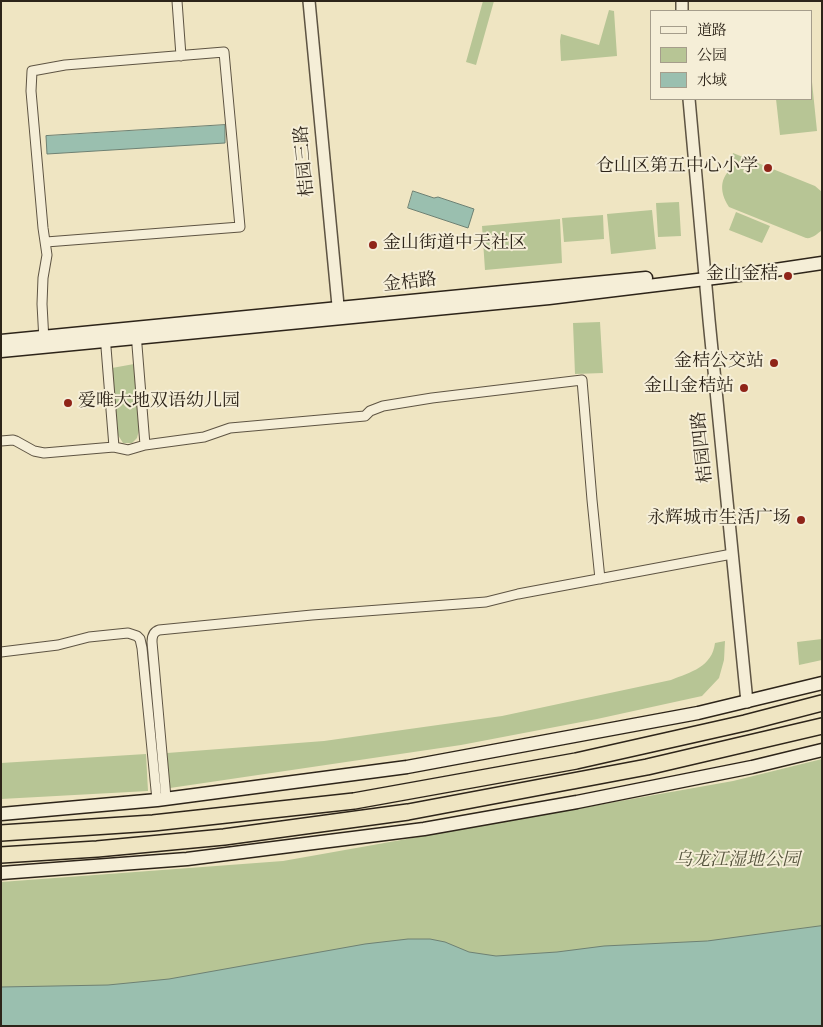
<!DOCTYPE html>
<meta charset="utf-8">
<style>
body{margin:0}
#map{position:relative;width:823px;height:1027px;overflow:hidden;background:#efe5c2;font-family:Vollkorn,"Noto Serif SC",serif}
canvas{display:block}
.frame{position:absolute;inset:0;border:2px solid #2d2419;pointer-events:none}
.legend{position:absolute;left:650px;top:10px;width:162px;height:90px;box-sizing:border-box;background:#f5eed7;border:1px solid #a59d8b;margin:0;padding:6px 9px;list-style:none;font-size:15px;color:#2d2419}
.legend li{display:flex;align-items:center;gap:10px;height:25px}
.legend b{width:25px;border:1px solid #a59d8b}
</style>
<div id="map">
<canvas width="823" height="1027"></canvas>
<div class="frame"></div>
<ul class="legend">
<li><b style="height:6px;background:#f5eed7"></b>道路</li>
<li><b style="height:14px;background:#b7c595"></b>公园</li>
<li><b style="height:14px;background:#9abfaf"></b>水域</li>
</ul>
</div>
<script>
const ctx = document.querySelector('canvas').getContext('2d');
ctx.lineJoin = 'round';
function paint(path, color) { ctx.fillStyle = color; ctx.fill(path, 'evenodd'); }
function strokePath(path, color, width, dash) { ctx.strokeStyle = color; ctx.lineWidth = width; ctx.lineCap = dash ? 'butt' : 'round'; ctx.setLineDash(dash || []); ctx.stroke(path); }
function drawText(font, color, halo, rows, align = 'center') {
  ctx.font = font + ' Vollkorn,"Noto Serif SC",serif'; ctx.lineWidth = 4; ctx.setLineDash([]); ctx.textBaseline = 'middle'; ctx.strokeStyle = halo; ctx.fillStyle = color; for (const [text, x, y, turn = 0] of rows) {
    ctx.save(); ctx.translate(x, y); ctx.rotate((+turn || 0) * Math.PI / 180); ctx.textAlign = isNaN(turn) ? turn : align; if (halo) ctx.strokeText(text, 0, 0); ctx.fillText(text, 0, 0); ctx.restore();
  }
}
paint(new Path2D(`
 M 483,1 L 494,1 L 476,65 L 466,62 Z
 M 609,10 L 614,11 L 617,56 L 561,61 L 560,41 L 561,34 L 599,45 Z
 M 812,82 L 817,131 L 780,135 L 776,99 L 812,99 Z
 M 733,153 L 815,186 L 822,192 L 822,230 C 817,234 812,239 806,238 L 729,207 C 718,190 720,175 737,164 L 731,161 Z
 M 679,202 L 681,236 L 658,237 L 656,203 Z
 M 652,210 L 656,249 L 611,254 L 607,214 Z
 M 736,212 L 770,226 L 762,243 L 729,230 Z
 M 603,215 L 604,239 L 564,242 L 562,218 Z
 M 560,219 L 562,263 L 485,270 L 482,226 Z
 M 600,322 L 603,373 L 575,374 L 573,323 Z
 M 134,364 L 139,430 L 137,438 L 132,443 L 123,443 L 118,435 L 112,368 Z
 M 822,639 L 822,660 L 799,665 L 797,642 Z
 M 725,641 L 724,660 L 719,678 L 702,696 L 597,719 L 461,745 L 170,788 L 167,753 L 324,741 L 502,716 L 671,680 C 691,672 712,667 715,643 Z
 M 146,754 L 148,791 L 1,799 L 1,763 Z
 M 822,759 L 822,931 L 305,1026 L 1,994 L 1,882 L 283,861 L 733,781 Z`), '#b7c595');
const water = new Path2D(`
 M 225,125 L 225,143 L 47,154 L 46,136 Z
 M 413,191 L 434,198 L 438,197 L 474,209 L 468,228 L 408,208 Z
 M 822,926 L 822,1026 L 1,1026 L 1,987 L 108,985 L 169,979 L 365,944 L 408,939 L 430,939 L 445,942 L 469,952 L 496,956 L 557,952 L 604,946 L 707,941 Z`);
paint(water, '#9abfaf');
strokePath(water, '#6e8173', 1);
const minor = new Path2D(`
 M 177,1 L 181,56
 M 136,333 L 145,445
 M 105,335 L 114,447
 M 44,341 L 42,304 L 43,278 L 47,255 L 43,228 L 31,91 L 32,71 L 65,65 L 224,52 L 240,227 L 46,242
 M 1,441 L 13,440 L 16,441 L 34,451 L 44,453 L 102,448 L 114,447 L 128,450 L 145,445 L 204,437 L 230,428 L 365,416 L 370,411 L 383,406 L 432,398 L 582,380 L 592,500 L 600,579
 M 1,652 L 58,645 L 89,637 L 128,633 L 137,636 L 140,639 L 142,648 L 157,800
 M 166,798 L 152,642 C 152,636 153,632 159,630 L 312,615 L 486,602 L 518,594 L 732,554`);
const tertiary = new Path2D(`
 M 309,1 L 339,316
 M 682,1 L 682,11
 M 689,99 L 709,320 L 747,702`);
const secondary = new Path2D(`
 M 1,341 L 646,278
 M 1,351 L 549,298 L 755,273 L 822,263
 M 1,814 L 157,800 L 407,767 L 698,713 L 822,683
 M 1,873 L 187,859 L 424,829 L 577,802 L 752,767 L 822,750`);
const trunk = new Path2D(`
 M 1,833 L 153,823 L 354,801 L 576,761 L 745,723 L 822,703
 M 1,855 L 97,849 L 224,837 L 408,812 L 647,767 L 822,726`);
strokePath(minor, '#5e5443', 11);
strokePath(tertiary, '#5e5443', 14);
strokePath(secondary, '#2d2419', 15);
strokePath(trunk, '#2d2419', 18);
strokePath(minor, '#f5eed7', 9);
strokePath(tertiary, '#f5eed7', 11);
strokePath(secondary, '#f5eed7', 12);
strokePath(trunk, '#efe5c2', 15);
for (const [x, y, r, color] of [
 [768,168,5,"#8f2418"],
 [373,245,5,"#8f2418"],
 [788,276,5,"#8f2418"],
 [774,363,5,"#8f2418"],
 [744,388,5,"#8f2418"],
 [68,403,5,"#8f2418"],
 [801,520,5,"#8f2418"]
]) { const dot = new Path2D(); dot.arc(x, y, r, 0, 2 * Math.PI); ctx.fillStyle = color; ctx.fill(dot); strokePath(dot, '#f5eed7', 2); }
drawText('18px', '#2d2419', '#f5eed7', [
 ["桔园三路",306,161,-95],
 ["金桔路",410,284,-6],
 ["桔园四路",704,447,-96]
]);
drawText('18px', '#2d2419', '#f5eed7', [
 ["仓山区第五中心小学",758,168],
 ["金山街道中天社区",383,245,"left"],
 ["金山金桔",778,276],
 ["金桔公交站",764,363],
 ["金山金桔站",734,388],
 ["爱唯大地双语幼儿园",78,403,"left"],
 ["永辉城市生活广场",791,520]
], 'right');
drawText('italic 18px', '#56543e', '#f5eed7', [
 ["乌龙江湿地公园",737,862]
]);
</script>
